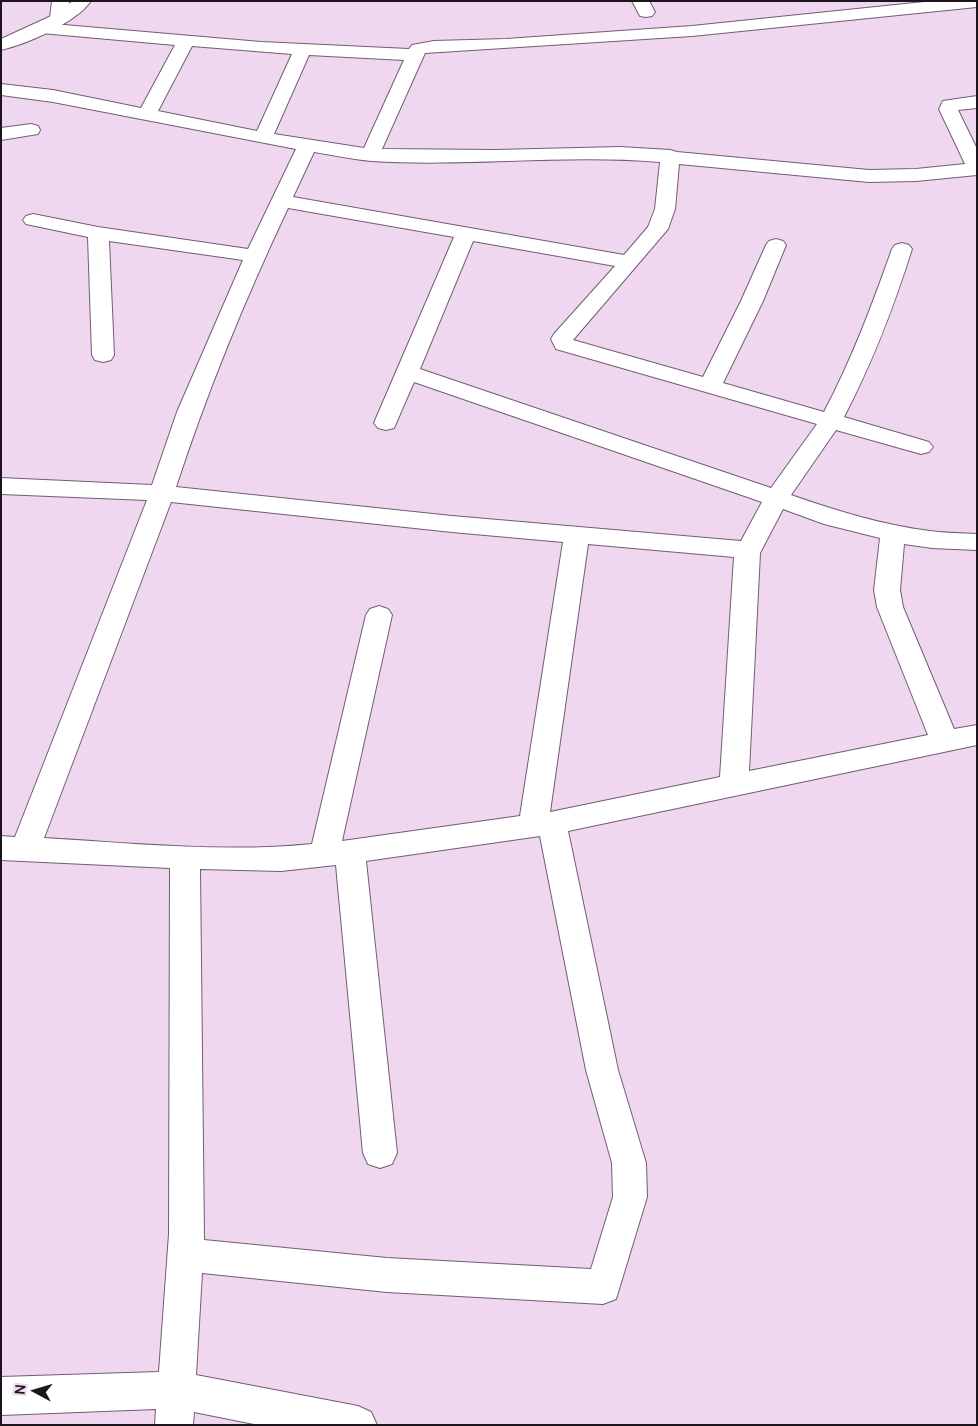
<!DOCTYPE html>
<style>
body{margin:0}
#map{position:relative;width:978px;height:1426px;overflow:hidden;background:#efd7f0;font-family:Manrope,sans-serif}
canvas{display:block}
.frame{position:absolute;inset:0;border:2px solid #1d151d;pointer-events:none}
.north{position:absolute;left:10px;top:1366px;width:50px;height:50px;-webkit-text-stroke:4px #efd7f0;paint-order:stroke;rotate:276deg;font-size:14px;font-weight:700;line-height:20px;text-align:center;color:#1d151d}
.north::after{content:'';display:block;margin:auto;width:18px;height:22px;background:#1d151d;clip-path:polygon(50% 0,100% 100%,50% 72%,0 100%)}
</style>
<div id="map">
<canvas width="978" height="1426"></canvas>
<div class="frame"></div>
<div class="north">N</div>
</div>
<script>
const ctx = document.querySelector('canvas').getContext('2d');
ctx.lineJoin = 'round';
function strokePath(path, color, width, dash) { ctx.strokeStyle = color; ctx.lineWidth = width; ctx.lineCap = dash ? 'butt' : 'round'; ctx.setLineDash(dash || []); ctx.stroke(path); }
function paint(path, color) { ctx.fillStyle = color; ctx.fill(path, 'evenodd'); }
const minor = new Path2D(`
 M 52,1 L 69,1 L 68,18 L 65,22 L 59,23 L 53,22 L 50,18 Z
 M 632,1 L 649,1 L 655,12 L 652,16 L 646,17 L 640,16 Z
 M 934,1 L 977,1 L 977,7 L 692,36 L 425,53 L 382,149 L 495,150 L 620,147 L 670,150 L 677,152 L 869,170 L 916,169 L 965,164 L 939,109 L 943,101 L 977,96 L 977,108 L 958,110 L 977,149 L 977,175 L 916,181 L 869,182 L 679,164 L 675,209 L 668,229 L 573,340 L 703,377 L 741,301 L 766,245 L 769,241 L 776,239 L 783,241 L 786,245 L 763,301 L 723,383 L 824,412 C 852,359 872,305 892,249 L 895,245 L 902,243 L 909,245 L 912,249 C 893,309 873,361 844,417 L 929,442 L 933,447 L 929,452 L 921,454 L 836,430 L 791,495 C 837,511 882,525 930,531 C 945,533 961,533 977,534 L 977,550 L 932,548 L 904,544 L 900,590 L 903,607 L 954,729 L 977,725 L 977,745 L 568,831 L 618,1070 L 646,1163 L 647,1197 L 616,1299 L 603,1304 L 387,1292 L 202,1273 L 196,1375 L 358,1406 L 371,1412 L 377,1425 L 259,1425 L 194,1412 L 193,1425 L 155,1425 L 156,1409 L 1,1415 L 1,1377 L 159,1372 L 169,1234 L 170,868 L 1,860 L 1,836 L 15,837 L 147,500 L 1,494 L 1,478 L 152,485 L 177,412 L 243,260 L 109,241 L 114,355 L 111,360 L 103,362 L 95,360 L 92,355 L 88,237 L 26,224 L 23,220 L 26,216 L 33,214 L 98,227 L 248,249 L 296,149 L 53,102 L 1,95 L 1,84 L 53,90 L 141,108 L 175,45 L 41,33 L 35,32 L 32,28 L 35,24 L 41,23 L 261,42 L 409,49 L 412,45 L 434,41 L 506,39 L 692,26 ZM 192,46 L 292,54 L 257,131 L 158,111 ZM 309,55 L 404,60 L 364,148 L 274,134 ZM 314,152 C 333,155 352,159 371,161 C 467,167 564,154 660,162 L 655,209 L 648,227 L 624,255 L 293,197 ZM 288,208 L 454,237 L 374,423 L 378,428 L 386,430 L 394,428 L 414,382 L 762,502 L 741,541 L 452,516 L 176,487 C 207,392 245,299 288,208 ZM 473,241 L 615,266 L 554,334 L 551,339 L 556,349 L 817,424 L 771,488 L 420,369 ZM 171,502 L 452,532 L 563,542 L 520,816 L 342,841 L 392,615 L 388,609 L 379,606 L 370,609 L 366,615 L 312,844 C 223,853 132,843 44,838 ZM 783,509 L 824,524 L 880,538 L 874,590 L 877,607 L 928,735 L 749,771 L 760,553 ZM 588,544 L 734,557 L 720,777 L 550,812 ZM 540,836 L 586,1070 L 612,1163 L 613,1197 L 591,1269 L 387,1258 L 204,1240 L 200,869 L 281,871 L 336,865 L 363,1153 L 368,1164 L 380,1168 L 392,1164 L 397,1153 L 366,861 Z
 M 31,124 L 38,126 L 40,130 L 38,134 L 1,140 L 1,128 Z`);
const secondary = new Path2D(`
 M 73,1 L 91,1 C 76,23 26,44 1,50 L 1,39 L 49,17 Z`);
strokePath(minor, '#725d73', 2);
strokePath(secondary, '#725d73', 2);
paint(minor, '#fff');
paint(secondary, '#fff');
</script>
